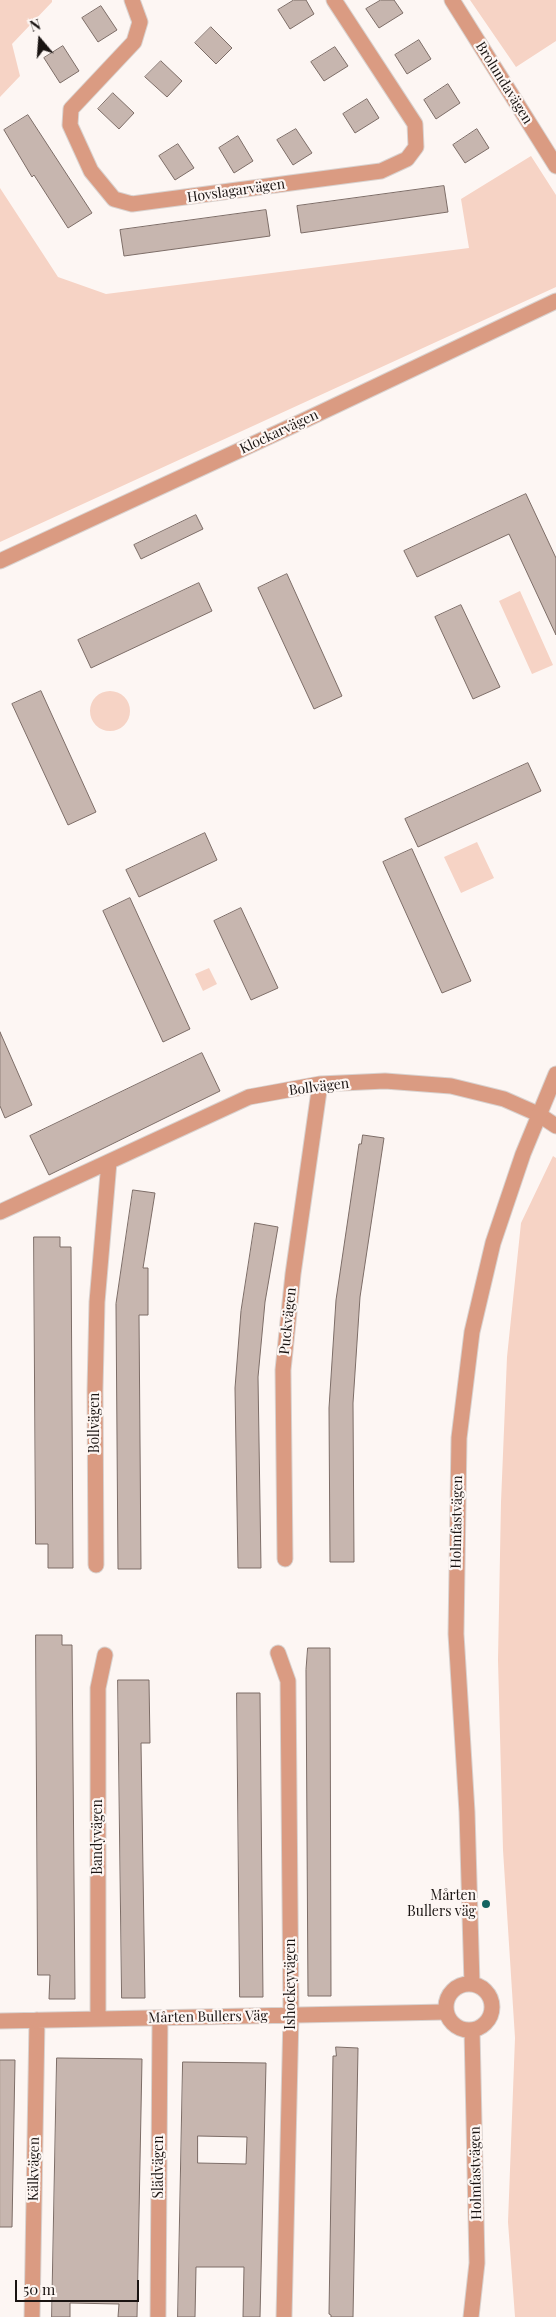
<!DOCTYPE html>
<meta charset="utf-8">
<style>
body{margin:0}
#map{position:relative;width:556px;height:2317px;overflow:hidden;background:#fdf6f3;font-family:"Playfair Display",serif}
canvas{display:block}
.north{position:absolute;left:15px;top:15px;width:50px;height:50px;-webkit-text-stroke:4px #fdf6f3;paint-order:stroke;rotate:342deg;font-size:14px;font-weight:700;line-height:20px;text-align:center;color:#1a1412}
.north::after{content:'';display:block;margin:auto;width:18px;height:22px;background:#1a1412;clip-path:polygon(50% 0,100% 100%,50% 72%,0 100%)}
.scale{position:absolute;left:15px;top:2280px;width:124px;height:22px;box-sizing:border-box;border:2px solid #1a1412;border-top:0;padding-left:6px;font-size:15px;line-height:18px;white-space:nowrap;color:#1a1412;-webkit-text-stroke:4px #fdf6f3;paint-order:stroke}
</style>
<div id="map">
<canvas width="556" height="2317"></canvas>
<div class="north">N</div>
<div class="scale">50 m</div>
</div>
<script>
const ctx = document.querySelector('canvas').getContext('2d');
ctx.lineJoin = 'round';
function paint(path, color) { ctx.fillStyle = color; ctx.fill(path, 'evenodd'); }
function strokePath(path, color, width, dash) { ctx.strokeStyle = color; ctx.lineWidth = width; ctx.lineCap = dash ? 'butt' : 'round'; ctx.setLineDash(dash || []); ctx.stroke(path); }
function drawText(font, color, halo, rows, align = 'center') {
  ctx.font = font + ' "Playfair Display",serif'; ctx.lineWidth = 4.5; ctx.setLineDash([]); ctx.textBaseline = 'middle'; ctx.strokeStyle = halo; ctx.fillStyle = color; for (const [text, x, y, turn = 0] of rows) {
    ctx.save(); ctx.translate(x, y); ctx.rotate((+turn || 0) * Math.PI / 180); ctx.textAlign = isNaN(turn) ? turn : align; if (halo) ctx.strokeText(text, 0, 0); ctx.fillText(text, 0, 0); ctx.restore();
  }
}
paint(new Path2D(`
 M 0,0 L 52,0 L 52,2 L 12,44 L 20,76 L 0,97 Z
 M 470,0 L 556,0 L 556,41 L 516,67 Z
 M 531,156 L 556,195 L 556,287 L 0,542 L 0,188 L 58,277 L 106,294 L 469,248 L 461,199 Z
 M 520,591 L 553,665 L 532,674 L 499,601 Z
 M90 711a20 20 0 1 1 40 0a20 20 0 1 1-40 0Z
 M 477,842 L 494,878 L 461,893 L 444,857 Z
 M 209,968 L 217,984 L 203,991 L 195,974 Z
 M 553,1156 L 556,1158 L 556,2317 L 515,2317 L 508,2222 L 515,2038 L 503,1850 L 498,1660 L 501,1502 L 507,1357 L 521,1223 Z`), '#f6d3c5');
const building = new Path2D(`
 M 294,0 L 306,0 L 314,14 L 290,29 L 278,10 Z
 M 381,0 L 394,0 L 403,13 L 379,28 L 366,9 Z
 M 101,6 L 117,30 L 98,42 L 82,18 Z
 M 211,27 L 232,48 L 216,64 L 195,43 Z
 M 419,40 L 431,59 L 407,74 L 395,55 Z
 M 63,46 L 79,71 L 60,83 L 44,58 Z
 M 335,47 L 348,66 L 324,81 L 311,62 Z
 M 161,61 L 182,81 L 167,97 L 145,77 Z
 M 448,84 L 460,103 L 436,119 L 424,100 Z
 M 113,93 L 134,113 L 119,129 L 98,109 Z
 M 367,99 L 379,118 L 355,133 L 343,114 Z
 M 28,115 L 92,213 L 68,228 L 34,175 L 32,177 L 4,130 Z
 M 296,129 L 312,153 L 293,165 L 277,140 Z
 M 477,129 L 489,148 L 465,163 L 453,145 Z
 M 238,136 L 253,161 L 234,173 L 219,148 Z
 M 178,144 L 194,168 L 175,180 L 159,156 Z
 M 444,186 L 448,212 L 301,233 L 297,206 Z
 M 266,210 L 270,236 L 124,256 L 120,230 Z
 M 526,494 L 556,558 L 556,635 L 509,534 L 417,577 L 404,551 Z
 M 196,515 L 203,529 L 141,559 L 134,545 Z
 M 287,574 L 342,696 L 314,709 L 258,588 Z
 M 199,583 L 212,611 L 91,668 L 78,640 Z
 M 461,605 L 500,687 L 473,699 L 435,617 Z
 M 41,691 L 96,812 L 68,825 L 12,704 Z
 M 528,763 L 541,791 L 418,847 L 405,819 Z
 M 205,833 L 217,860 L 139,897 L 126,870 Z
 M 412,849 L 471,981 L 442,993 L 383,862 Z
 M 130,898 L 190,1029 L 163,1042 L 103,911 Z
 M 241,908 L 278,988 L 251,1000 L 214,921 Z
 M 0,1032 L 32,1105 L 5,1118 L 0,1106 Z
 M 202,1053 L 220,1091 L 49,1175 L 30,1136 Z
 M 363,1135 L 384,1138 L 360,1297 L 353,1403 L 354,1562 L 330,1562 L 329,1408 L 336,1300 L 359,1144 L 361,1144 Z
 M 133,1190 L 155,1193 L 143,1268 L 148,1268 L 148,1315 L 139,1315 L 141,1569 L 118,1569 L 116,1304 Z
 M 255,1223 L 278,1227 L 265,1302 L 258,1377 L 261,1568 L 238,1568 L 235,1388 L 241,1311 Z
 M 34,1237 L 60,1237 L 60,1247 L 71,1247 L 73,1568 L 48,1568 L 48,1544 L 36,1544 Z
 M 36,1635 L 62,1635 L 62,1645 L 72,1645 L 75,1999 L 49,1999 L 50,1975 L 38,1975 Z
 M 308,1648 L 330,1648 L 331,1996 L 308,1996 L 306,1670 Z
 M 118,1680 L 149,1680 L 150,1743 L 141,1743 L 145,1998 L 122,1998 Z
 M 237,1693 L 260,1693 L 263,1997 L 240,1997 Z
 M 336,2047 L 358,2048 L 353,2317 L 331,2317 L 331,2315 L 329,2314 L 333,2056 L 336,2056 Z
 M 57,2058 L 142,2059 L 137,2317 L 118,2317 L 119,2304 L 70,2303 L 70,2317 L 52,2317 Z
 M 0,2060 L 15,2060 L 12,2227 L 0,2227 Z
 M 183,2062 L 266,2063 L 260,2317 L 243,2317 L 244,2267 L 196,2267 L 195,2317 L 178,2317 ZM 198,2136 L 247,2137 L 246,2164 L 198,2163 Z`);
paint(building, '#c7b6af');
strokePath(building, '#7d6d67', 1);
const minor = new Path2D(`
 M 132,0 L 140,22 L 134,42 L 71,109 L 70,125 L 91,171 L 114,199 L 132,204 L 381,171 L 407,159 L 416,147 L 415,124 L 334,0
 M 0,561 L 305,420 L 556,301
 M 0,1212 L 249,1097 L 320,1084 L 385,1081 L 451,1086 L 504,1099 L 538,1114 L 556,1126
 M 285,1559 L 283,1370 L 293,1274 L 320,1084
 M 96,1565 L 95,1390 L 97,1302 L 109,1162
 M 278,1653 L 288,1681 L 291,2015 L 284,2317
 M 98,2019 L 98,1688 L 105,1655
 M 0,2021 L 446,2012
 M 32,2317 L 37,2020
 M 158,2317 L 160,2018`);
const tertiary = new Path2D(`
 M 452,0 L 556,166
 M 472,1984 L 467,1812 L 456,1634 L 459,1438 L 472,1332 L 493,1243 L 523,1154 L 556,1074
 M446 2007a23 23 0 1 1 46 0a23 23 0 1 1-46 0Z
 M 471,2317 L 477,2263 L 472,2030`);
strokePath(minor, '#d9d2cf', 17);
strokePath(tertiary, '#d9d2cf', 17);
strokePath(minor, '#da9b82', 15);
strokePath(tertiary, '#da9b82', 15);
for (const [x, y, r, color] of [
 [486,1904,5,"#136360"]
]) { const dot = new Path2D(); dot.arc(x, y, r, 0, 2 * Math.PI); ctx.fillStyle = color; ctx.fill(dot); strokePath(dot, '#fdf6f3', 2); }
drawText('14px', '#1a1412', '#fdf6f3', [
 ["Brolundavägen",504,83,58],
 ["Hovslagarvägen",236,191,-8],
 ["Klockarvägen",279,432,-25],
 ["Bollvägen",319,1087,-7],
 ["Puckvägen",288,1321,-84],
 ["Bollvägen",95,1423,-90],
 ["Holmfastvägen",457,1522,-89],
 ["Bandyvägen",98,1837,-90],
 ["Ishockeyvägen",291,1984,-90],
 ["Mårten Bullers Väg",208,2017,-1],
 ["Slädvägen",159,2167,-90],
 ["Kälkvägen",34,2169,-89],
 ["Holmfastvägen",476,2173,-91]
]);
drawText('14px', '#1a1412', '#fdf6f3', [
 ["Mårten",476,1896],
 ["Bullers väg",476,1912]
], 'right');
</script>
